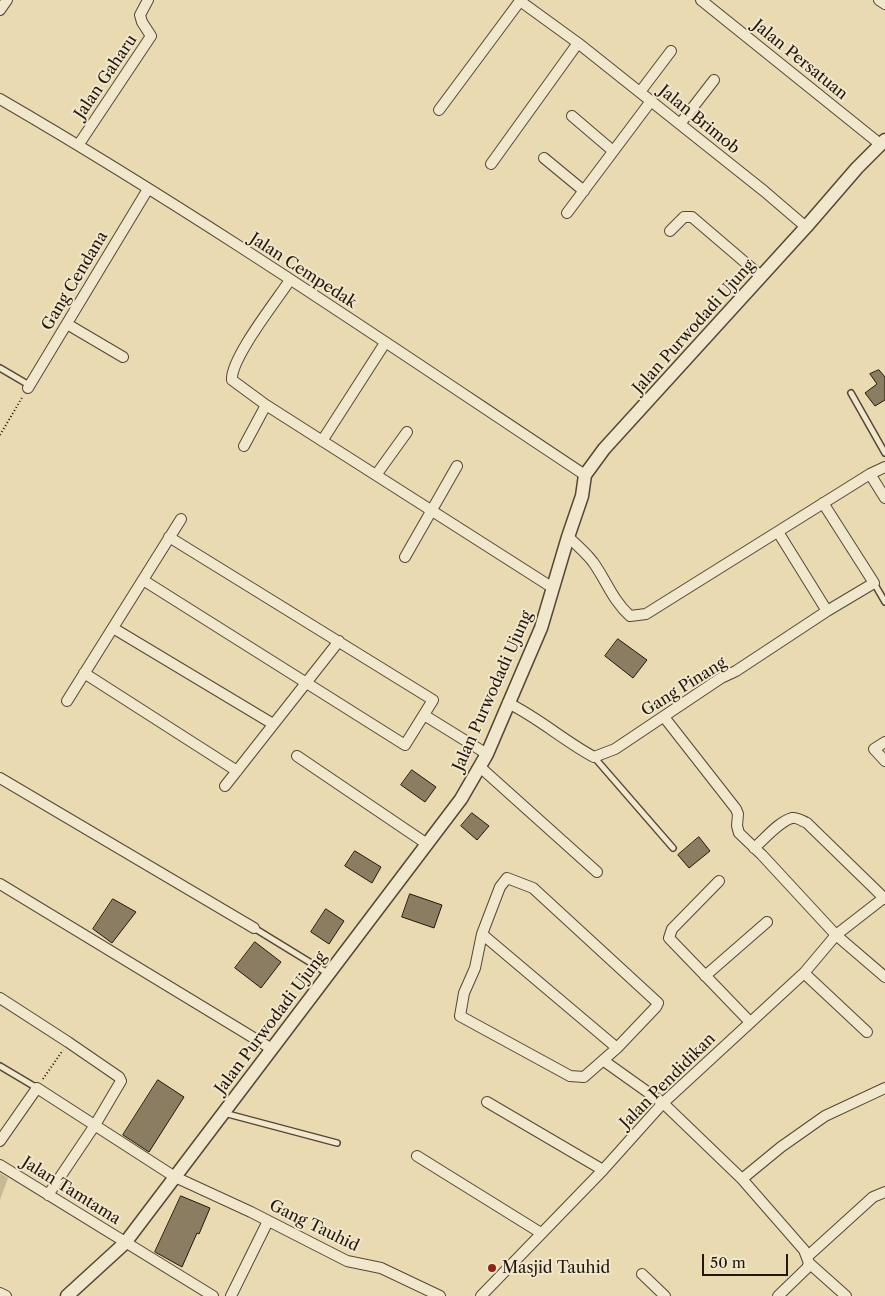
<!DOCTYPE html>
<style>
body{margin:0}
#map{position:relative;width:885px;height:1296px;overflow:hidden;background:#e9dab2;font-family:"Libre Caslon Text",serif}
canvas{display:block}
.scale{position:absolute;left:702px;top:1254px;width:86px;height:22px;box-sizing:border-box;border:2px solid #23180b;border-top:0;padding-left:6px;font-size:15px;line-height:18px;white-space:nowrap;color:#23180b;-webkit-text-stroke:4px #f1e7cd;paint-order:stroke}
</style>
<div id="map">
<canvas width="885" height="1296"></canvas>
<div class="scale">50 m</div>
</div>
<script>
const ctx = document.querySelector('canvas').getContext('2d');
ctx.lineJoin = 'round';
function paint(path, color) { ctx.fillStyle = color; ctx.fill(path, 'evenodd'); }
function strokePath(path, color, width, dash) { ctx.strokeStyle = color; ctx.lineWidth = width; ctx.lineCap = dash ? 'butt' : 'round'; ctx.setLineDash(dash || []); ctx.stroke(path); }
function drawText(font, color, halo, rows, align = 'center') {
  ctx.font = font + ' "Libre Caslon Text",serif'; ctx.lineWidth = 4; ctx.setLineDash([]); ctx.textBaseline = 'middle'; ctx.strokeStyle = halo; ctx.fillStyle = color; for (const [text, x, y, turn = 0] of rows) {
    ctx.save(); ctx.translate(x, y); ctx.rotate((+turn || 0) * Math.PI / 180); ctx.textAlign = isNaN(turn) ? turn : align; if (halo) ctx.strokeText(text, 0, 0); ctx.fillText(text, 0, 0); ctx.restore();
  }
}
paint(new Path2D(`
 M 0,1173 L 8,1178 L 0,1200 Z`), '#c7b996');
const building = new Path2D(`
 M 879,370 L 885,377 L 885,400 L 875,406 L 865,393 L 877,384 L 870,374 Z
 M 618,639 L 647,660 L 633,678 L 605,656 Z
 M 412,770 L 436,787 L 425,802 L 401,785 Z
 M 472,813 L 489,826 L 477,840 L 461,826 Z
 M 699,837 L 710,851 L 689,868 L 678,855 Z
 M 355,851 L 381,867 L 372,883 L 345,866 Z
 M 410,894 L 442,905 L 434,928 L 402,917 Z
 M 113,899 L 136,912 L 112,943 L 93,929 Z
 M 326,909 L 344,921 L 329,944 L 311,932 Z
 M 255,942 L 281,962 L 261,988 L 235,968 Z
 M 158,1080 L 184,1097 L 149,1152 L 123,1135 Z
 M 181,1196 L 210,1208 L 199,1234 L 197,1233 L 182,1267 L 155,1252 Z`);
paint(building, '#8a7d62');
strokePath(building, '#23180b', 1);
const service = new Path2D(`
 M 0,368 L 29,385
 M 851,393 L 885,453
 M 874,583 L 885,602
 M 594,757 L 673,848
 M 254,928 L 329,974
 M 0,1066 L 37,1088
 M 224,1113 L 337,1143`);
const minor = new Path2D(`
 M 701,0 L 880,144
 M 879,0 L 885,4
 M 0,10 L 7,0
 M 640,92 L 671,51
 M 0,99 C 200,215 392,347 585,475
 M 439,110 L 520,1 L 578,43 L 764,191 L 806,227
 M 572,116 L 613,151
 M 680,124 L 714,80
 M 79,144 L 151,36 L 142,22 L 140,15 L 148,0
 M 544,158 L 584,191
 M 491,164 L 578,43
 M 567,213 L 651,101
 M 670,231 L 684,217 L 692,217 L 761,276
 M 67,324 L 123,357
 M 28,388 L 148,189
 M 266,405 L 232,380 C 230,359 277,300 290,280
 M 322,441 L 385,343
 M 244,446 L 266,405 L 553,588
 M 870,474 L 885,498
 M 376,475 L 407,432
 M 778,532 L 827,611
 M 568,537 C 577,545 585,552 593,562 C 606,580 613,601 630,616 L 646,614 L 870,474 L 885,467
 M 405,557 L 457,466
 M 143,580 L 405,745 L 433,700 L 169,537
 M 113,628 L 273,724
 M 84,673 L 237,771
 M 67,701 L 181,519
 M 508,703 C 539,718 564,741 594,757 L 615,749 L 721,678 L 736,671 L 827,611 L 874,583 L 823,503
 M 424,715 L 487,754
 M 664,717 L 736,809 L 738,814 L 737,826 L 739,833 L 762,855 L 836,935 L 885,977
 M 885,742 L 874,749 L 885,761
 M 297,756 L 427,844
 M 480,767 L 597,872
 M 0,778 L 254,928
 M 225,786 L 339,641
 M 754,848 C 765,839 778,822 792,818 C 797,817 802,821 807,823 L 885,899
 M 507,878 L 533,888 L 658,1003 L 656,1007 L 617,1048 L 584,1077 L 570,1076 L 460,1016 L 464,993 L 475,968 L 482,934 L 500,887 Z
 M 719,881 L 672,929 L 669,938 L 750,1022
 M 0,884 L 272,1049
 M 482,934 L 617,1048
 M 804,973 L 867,1032
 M 705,976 L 767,922
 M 0,998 L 68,1042 L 119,1077 L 121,1081 L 95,1125 L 48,1195
 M 604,1061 L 663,1103 L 742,1179 L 804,1250 L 809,1263 L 807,1268 L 778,1296
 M 487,1102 L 603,1170
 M 0,1141 L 37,1088 L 175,1177 L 251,1212 L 347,1261 L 381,1268 L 440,1296
 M 417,1156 L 541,1233
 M 0,1165 L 213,1296
 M 742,1179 L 781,1147 L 825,1116 L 885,1088
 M 808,1256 L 873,1197 L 885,1192
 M 809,1263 L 846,1296
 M 642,1274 L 665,1296
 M 0,1293 L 6,1296
 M 231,1296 L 268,1221
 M 481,1296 L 603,1170 L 663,1103 L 804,973 L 836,935 L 885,897`);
const tertiary = new Path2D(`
 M 67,1296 L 125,1243 L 461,799 L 487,754 L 541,628 L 568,537 L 582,496 L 585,475 L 604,449 L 806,227 L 857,168 L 885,140`);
strokePath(service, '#544835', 8);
strokePath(minor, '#544835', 12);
strokePath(tertiary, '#544835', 15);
strokePath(new Path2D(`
 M 0,435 L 23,396
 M 43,1079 L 63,1050`), '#23180b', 2, [1, 2.5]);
strokePath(service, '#f1e7cd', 5);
strokePath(minor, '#f1e7cd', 10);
strokePath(tertiary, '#f1e7cd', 12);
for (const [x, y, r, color] of [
 [492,1268,5,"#8f2418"]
]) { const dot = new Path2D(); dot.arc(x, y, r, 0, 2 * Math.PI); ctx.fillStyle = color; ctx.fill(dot); strokePath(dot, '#f1e7cd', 2); }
drawText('16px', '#23180b', '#f1e7cd', [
 ["Jalan Persatuan",800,60,39],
 ["Jalan Gaharu",106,77,-56],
 ["Jalan Brimob",699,120,39],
 ["Jalan Cempedak",303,271,33],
 ["Gang Cendana",75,281,-59],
 ["Jalan Purwodadi Ujung",694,327,-48],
 ["Gang Pinang",684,687,-32],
 ["Jalan Purwodadi Ujung",493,691,-66],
 ["Jalan Purwodadi Ujung",271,1023,-53],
 ["Jalan Pendidikan",668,1081,-45],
 ["Jalan Tamtama",71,1191,32],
 ["Gang Tauhid",314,1226,26]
]);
drawText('16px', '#23180b', '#f1e7cd', [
 ["Masjid Tauhid",502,1268]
], 'left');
</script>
